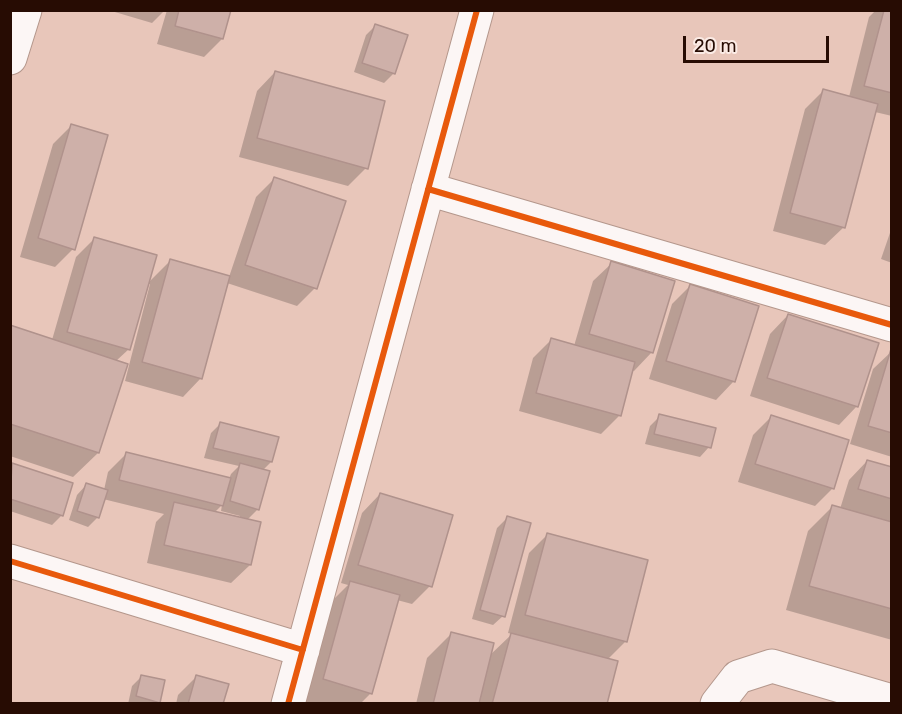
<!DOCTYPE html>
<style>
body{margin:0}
#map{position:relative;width:902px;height:714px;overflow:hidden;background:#e8c6ba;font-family:Rubik,sans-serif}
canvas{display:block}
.frame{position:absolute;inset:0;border:12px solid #270c03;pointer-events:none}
.scale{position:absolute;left:683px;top:36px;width:146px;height:27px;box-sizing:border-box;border:3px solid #270c03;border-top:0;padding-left:8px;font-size:18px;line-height:21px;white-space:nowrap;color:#270c03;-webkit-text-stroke:4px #fbebe5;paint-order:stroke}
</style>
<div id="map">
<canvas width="902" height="714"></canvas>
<div class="frame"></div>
<div class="scale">20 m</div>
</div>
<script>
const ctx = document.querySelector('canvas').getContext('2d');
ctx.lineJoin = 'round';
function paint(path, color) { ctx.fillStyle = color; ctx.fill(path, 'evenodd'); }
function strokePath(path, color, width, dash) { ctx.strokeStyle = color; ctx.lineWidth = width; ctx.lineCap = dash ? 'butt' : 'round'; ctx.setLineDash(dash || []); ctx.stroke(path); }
paint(new Path2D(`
 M 108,10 L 165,10 L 152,23 Z
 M 167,10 L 230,10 L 222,39 L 204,57 L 157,44 Z
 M 876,10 L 892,10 L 892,116 L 875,112 L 844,227 L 825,245 L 773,231 L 805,109 L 824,90 L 849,97 L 869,17 Z
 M 375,26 L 394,73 L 384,83 L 354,72 L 366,35 Z
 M 275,72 L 366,168 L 348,186 L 239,157 L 257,91 Z
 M 71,126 L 73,249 L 55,267 L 20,257 L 53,144 Z
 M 274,179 L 315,288 L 297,306 L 227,283 L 201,378 L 183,397 L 125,381 L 150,284 L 147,284 L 129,349 L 116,361 L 126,364 L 98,453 L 73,477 L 10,456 L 10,326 L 52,340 L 76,257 L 94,239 L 148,283 L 170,261 L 229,277 L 256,197 Z
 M 892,227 L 892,263 L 881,259 Z
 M 612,263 L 652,352 L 634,371 L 631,370 L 619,416 L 601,434 L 519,411 L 533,358 L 551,340 L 574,346 L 593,281 Z
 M 690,286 L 734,381 L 716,400 L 649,379 L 672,304 Z
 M 788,315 L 857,406 L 839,425 L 750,396 L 770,334 Z
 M 892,351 L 892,457 L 850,444 L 873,369 Z
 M 660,416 L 709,447 L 700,457 L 645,444 L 650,426 Z
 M 771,417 L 833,488 L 815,506 L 738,482 L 753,435 Z
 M 221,423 L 277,438 L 271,462 L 262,471 L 258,509 L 247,520 L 250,565 L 231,583 L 147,563 L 156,522 L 164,514 L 103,499 L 98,517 L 88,527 L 69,520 L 77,495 L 86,485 L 104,490 L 108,472 L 127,453 L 229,479 L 231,474 L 239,466 L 204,458 L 211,433 ZM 222,505 L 221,511 L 240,516 L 240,519 L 214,513 Z
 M 867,461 L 892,469 L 892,640 L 786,610 L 808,531 L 832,507 L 840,509 L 849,480 Z
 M 12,465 L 62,515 L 52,525 L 10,511 Z
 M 380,494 L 430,586 L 412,604 L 397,600 L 371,693 L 360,704 L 299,704 L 326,607 L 348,585 L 341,583 L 362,513 Z
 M 507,518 L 503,616 L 493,625 L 472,619 L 497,528 Z
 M 547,535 L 626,641 L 607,660 L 605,704 L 416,704 L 427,658 L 451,634 L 489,656 L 512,634 L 508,633 L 529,553 Z
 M 142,676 L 159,702 L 157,704 L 128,704 L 132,686 Z
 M 197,676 L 222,704 L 176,704 L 178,695 Z`), '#0003');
const building = new Path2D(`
 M 179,10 L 231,10 L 223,39 L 175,26 Z
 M 884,10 L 892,10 L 892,93 L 864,86 Z
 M 375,24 L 408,35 L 395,74 L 362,63 Z
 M 275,71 L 385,101 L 368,169 L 257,138 Z
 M 823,89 L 878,104 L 845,228 L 790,213 Z
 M 71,124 L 108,135 L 75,250 L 38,238 Z
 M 274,177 L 346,201 L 317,289 L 245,265 Z
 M 94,237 L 157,255 L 130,350 L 67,332 Z
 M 170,259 L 230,276 L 202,379 L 142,362 Z
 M 611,261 L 675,281 L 653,353 L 589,334 Z
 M 690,284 L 759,306 L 735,382 L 666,361 Z
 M 788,314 L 879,343 L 858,407 L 767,378 Z
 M 10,325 L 128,364 L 99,453 L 10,424 Z
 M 551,338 L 635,362 L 621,416 L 536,393 Z
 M 891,349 L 892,349 L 892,433 L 868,426 Z
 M 659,414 L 716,428 L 711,448 L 654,434 Z
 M 771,415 L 849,440 L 834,489 L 755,464 Z
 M 220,422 L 279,437 L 272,462 L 213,448 Z
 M 126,452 L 231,478 L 223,506 L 119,480 Z
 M 867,460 L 892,467 L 892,499 L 858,489 Z
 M 12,463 L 73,483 L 63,516 L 10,499 Z
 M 240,463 L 270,471 L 259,510 L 230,501 Z
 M 86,483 L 108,490 L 99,518 L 77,511 Z
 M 380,493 L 453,515 L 432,587 L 358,565 Z
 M 174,502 L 261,522 L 251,565 L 164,545 Z
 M 832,505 L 892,522 L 892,609 L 809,586 Z
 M 507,516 L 531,523 L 505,617 L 480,610 Z
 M 547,533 L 648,560 L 627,642 L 525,615 Z
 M 350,581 L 400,595 L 372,694 L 323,679 Z
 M 451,632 L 494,643 L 479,704 L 433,704 Z
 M 511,633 L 618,661 L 607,704 L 492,704 Z
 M 141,675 L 165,680 L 160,703 L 136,696 Z
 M 196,675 L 229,684 L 223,704 L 188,704 Z`);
paint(building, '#ceb0a9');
strokePath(building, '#b0928c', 1.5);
const street = new Path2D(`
 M 10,58 L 25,10
 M 428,189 L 892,325
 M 10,561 L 303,650
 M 288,704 L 477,10
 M 717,704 L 738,677 L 772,666 L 892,701`);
strokePath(street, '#b4978c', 35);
strokePath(street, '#fcf6f5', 33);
strokePath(new Path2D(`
 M 428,189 L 892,325
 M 10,561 L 303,650
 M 288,704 L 477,10`), '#e8590c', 6);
</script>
